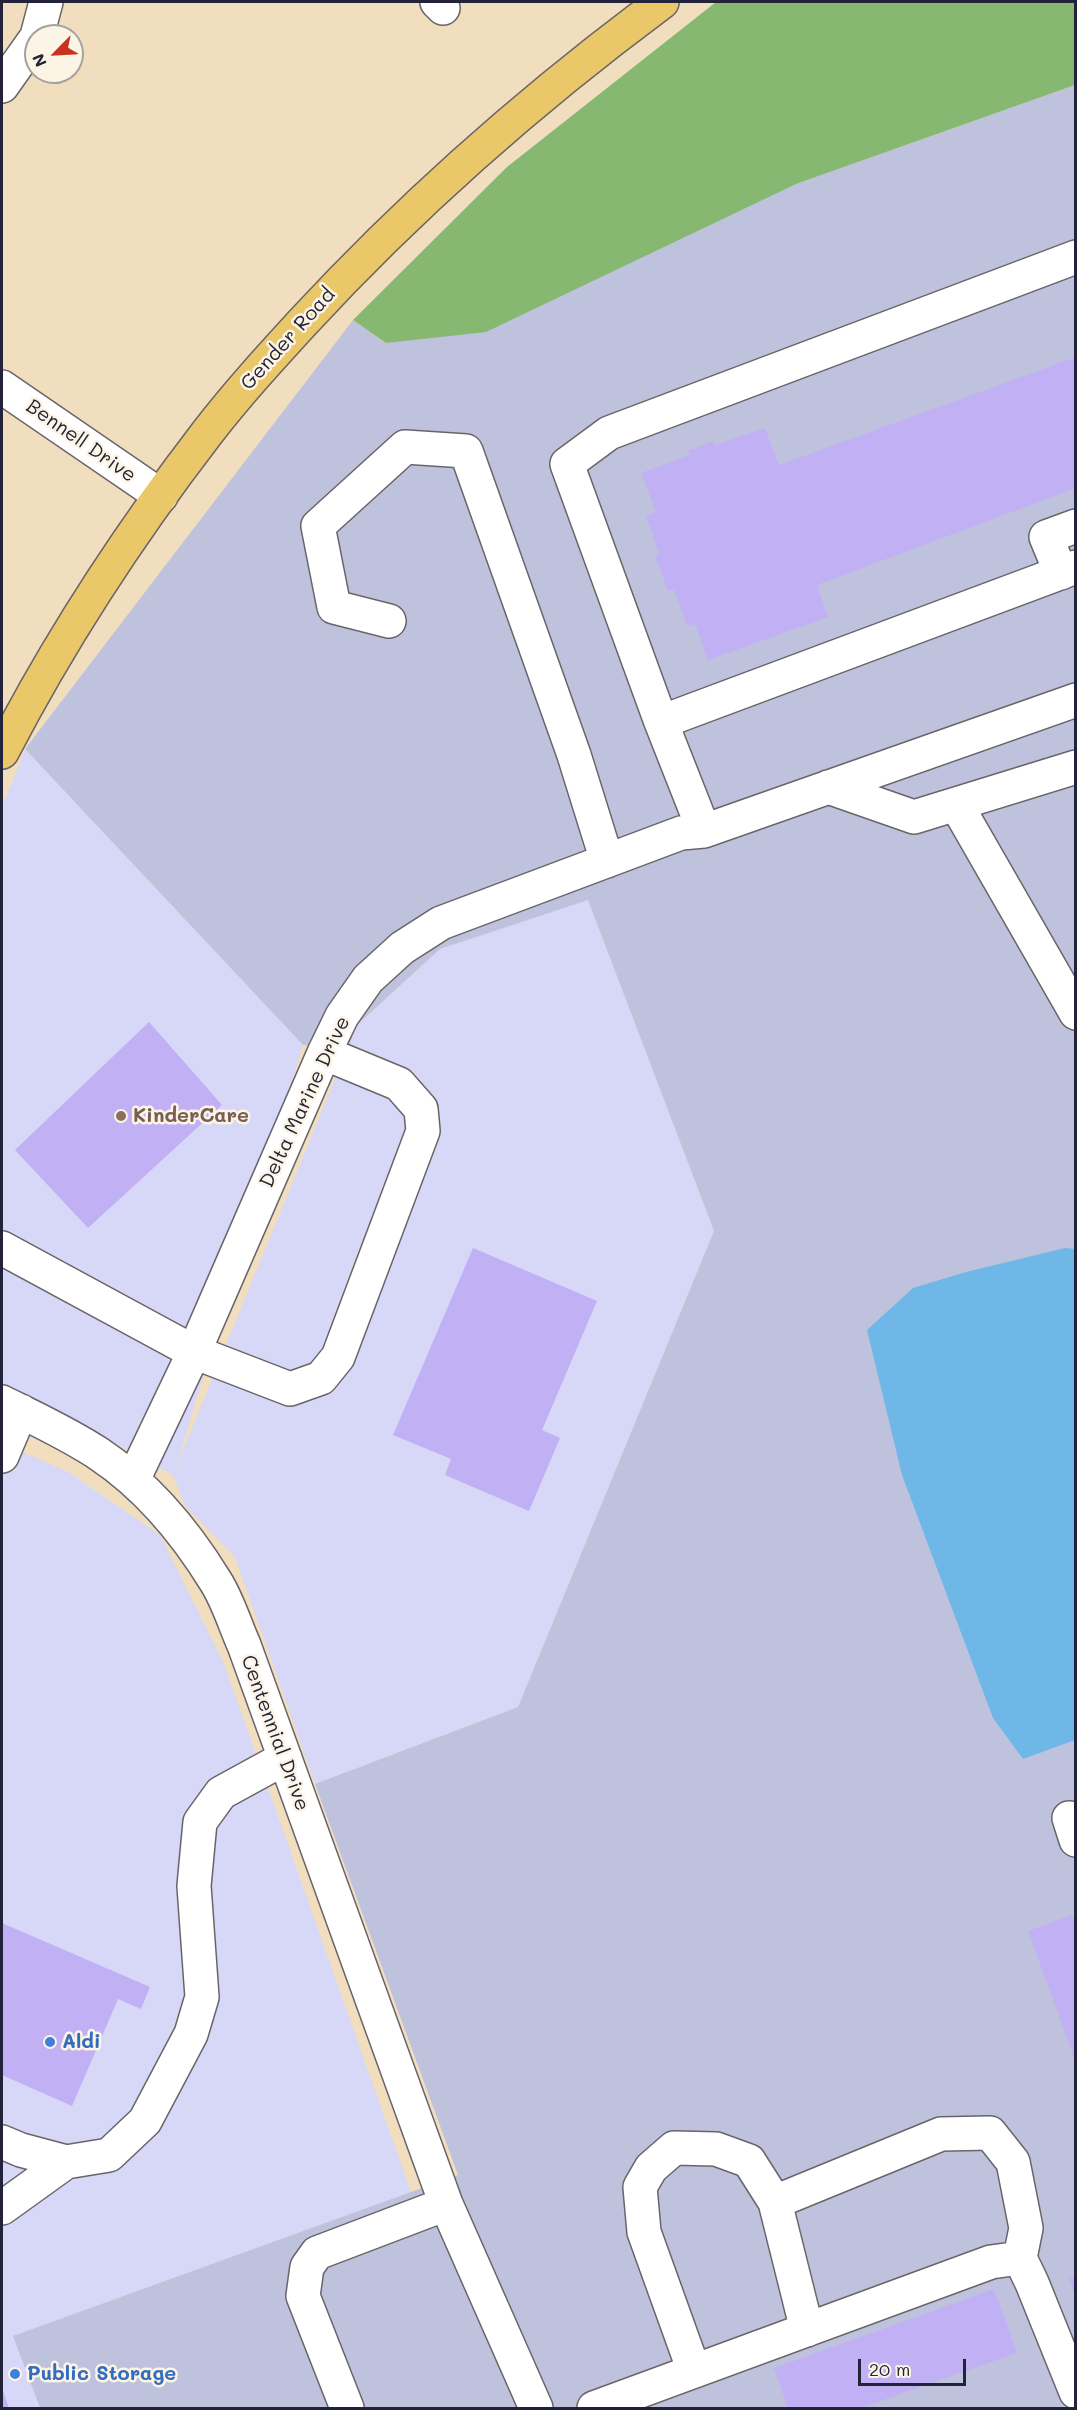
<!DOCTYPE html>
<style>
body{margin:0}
#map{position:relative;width:1077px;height:2410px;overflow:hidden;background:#f1debe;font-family:Mali,sans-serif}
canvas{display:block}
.frame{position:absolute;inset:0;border:3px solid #22223b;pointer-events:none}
.north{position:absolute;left:24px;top:24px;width:60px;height:60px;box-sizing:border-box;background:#fcf5e5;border:2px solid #a5a1a1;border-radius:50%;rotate:246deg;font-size:16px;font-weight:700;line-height:24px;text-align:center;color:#22223b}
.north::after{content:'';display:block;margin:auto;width:21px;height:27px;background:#c8321e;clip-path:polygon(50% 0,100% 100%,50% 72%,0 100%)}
.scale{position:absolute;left:858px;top:2359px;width:108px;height:27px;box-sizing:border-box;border:3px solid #22223b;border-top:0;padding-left:8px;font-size:18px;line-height:21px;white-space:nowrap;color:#22223b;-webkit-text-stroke:4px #fcf5e5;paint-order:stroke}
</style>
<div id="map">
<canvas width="1077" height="2410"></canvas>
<div class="frame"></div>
<div class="north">N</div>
<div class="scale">20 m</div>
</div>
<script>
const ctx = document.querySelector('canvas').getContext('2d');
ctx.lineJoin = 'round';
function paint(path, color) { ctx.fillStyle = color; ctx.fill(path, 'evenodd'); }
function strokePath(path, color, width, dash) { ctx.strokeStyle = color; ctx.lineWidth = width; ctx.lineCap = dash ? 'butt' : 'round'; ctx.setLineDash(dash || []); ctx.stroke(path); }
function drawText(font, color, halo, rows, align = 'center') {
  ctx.font = font + ' Mali,sans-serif'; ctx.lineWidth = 5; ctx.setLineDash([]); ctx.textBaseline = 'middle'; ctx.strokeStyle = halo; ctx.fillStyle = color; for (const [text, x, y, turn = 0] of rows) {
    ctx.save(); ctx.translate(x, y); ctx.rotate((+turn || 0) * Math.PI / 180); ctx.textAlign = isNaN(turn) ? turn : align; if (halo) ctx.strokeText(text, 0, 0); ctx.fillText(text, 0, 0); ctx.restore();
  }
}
paint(new Path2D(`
 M 25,749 L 303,1045 L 176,1467 L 357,1025 L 440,949 L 588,899 L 714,1231 L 518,1707 L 315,1784 L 235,1557 L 185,1506 L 173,1475 L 2,1382 L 2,808 Z
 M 2,1443 L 68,1472 L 160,1535 L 224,1664 L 411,2192 L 14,2336 L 40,2408 L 2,2408 Z`), '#d7d7f8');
paint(new Path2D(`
 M 1075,85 L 1075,2408 L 40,2408 L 13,2336 L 458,2175 L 315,1784 L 518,1707 L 714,1231 L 588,900 L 440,949 L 357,1025 L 348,1049 L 303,1045 L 25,749 L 353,320 L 386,343 L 796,184 Z`), '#bfc2dd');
paint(new Path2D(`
 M 716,2 L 1075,2 L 1075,85 L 796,184 L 486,332 L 386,343 L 353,320 L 507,167 Z`), '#86b872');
paint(new Path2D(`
 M 1065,1248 L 1076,1249 L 1075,1740 L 1023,1759 L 993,1718 L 902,1475 L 867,1330 L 913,1288 L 966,1272 Z`), '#6eb7e6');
paint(new Path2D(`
 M 1076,357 L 1076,488 L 817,585 L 828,617 L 708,660 L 695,624 L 687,626 L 674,589 L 668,591 L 655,556 L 659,553 L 646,516 L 656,512 L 641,473 L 690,455 L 688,451 L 713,441 L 715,445 L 765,428 L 779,465 Z
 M 149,1022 L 222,1105 L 88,1228 L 15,1150 Z
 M 473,1248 L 597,1301 L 542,1430 L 560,1438 L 529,1511 L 445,1475 L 451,1459 L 393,1435 Z
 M 1072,1915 L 1076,1925 L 1075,2060 L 1028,1931 Z
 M 2,1923 L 150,1987 L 141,2009 L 118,1999 L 72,2106 L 2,2075 Z
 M 1076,2276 L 1076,2297 L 1075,2297 L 1069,2279 Z
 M 994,2289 L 1017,2353 L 861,2408 L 788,2408 L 774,2368 Z
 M 2,2388 L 9,2408 L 2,2408 Z`), '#c1b1f4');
const minor = new Path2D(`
 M 437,2 L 443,8
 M 37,36 L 46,2
 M 2,86 L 36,38
 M 2,387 L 161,496
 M 1061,573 L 1046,537 L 1076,526
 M 389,621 L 334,607 L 318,526 L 405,447 L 466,451 L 574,755 L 607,861
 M 661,722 L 567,464 L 609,433 L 1076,257
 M 828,787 L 914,817 L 1076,767
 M 956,804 L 1076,1013
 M 704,831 L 661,722 L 1076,567
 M 2,1248 L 194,1352 L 290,1389 L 321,1378 L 338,1357 L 423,1131 L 421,1109 L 399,1084 L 324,1053
 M 2,1402 C 34,1418 69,1434 99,1454 C 147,1486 186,1533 216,1582 C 228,1601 235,1625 244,1645 L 446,2204 L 536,2408
 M 2,1456 L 21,1411
 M 133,1480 L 194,1352 L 324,1053 L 342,1016 L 368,979 L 402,948 L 441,923 L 681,833 L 704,831 L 1076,700
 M 1069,1818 L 1076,1840
 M 2,2142 L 21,2150 L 66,2162 L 109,2155 L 145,2121 L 191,2034 L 202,1997 L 194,1886 L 200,1822 L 221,1793 L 285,1758
 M 2,2208 L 66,2162
 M 807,2330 L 775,2202 L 941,2134 L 990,2133 L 1013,2162 L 1026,2228 L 1020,2258
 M 694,2371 L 644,2232 L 640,2187 L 651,2168 L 674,2148 L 716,2149 L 749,2161 L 775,2202
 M 347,2408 L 303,2296 L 307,2267 L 317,2253 L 446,2204
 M 594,2408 L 991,2262 L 1020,2258 L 1032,2283 L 1076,2392`);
const major = new Path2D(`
 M 2,752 C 60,640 130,533 207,433 C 237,394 270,358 303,322 C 412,204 534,97 662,2`);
strokePath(minor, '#6a6469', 36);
strokePath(major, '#6a6469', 36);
strokePath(minor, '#fff', 33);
strokePath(major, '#eac769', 33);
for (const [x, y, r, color] of [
 [121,1116,6,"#8d6e63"],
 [50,2042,6,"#3f7fe0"],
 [15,2374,6,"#3f7fe0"]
]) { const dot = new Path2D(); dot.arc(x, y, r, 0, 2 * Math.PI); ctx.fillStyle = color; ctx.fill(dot); strokePath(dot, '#fcf5e5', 2); }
drawText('20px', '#22223b', '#fcf5e5', [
 ["Gender Road",288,339,-48],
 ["Bennell Drive",81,441,35],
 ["Delta Marine Drive",305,1102,-65],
 ["Centennial Drive",275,1733,70]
]);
drawText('bold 20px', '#785e54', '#fcf5e5', [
 ["KinderCare",133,1116]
], 'left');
drawText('bold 20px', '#366cbe', '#fcf5e5', [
 ["Aldi",62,2042],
 ["Public Storage",27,2374]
], 'left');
</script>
